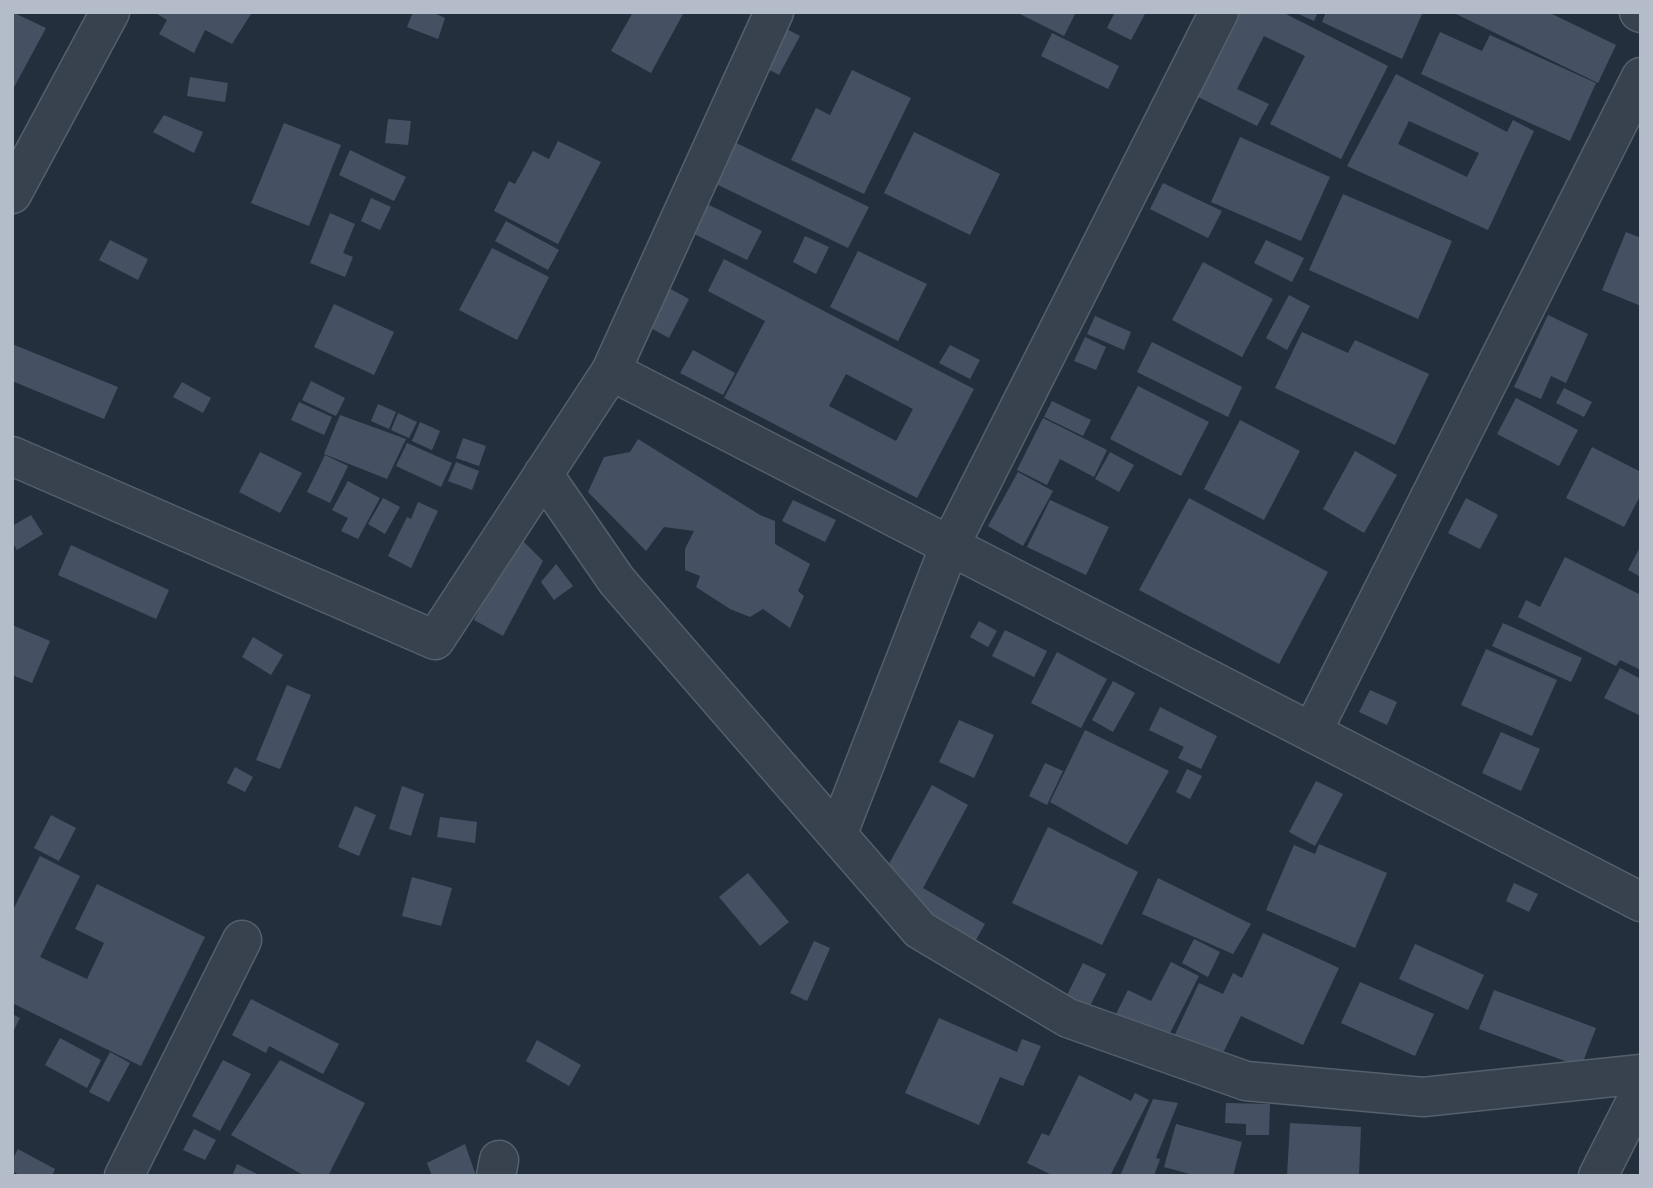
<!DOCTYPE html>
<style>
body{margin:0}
#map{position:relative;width:1653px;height:1188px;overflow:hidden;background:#242f3e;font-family:"Varela Round",sans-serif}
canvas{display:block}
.frame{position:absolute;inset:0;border:14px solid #b4bcc9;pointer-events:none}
</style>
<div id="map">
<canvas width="1653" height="1188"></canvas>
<div class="frame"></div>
</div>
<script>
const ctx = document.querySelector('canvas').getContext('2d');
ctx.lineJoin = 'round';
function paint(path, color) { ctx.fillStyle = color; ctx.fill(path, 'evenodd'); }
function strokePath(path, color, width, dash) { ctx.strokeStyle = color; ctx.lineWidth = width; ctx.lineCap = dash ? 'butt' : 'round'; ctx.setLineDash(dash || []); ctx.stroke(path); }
paint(new Path2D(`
 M 12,12 L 46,28 L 12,91 Z
 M 154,12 L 248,12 L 251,14 L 232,44 L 205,30 L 194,53 L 159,34 L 167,20 Z
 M 413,12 L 432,12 L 445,18 L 438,39 L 407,27 Z
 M 633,12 L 684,12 L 651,73 L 611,51 Z
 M 1016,12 L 1076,12 L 1064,36 Z
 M 1115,12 L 1146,12 L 1131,40 L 1107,28 Z
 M 1231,12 L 1282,12 L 1388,66 L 1341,159 L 1270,124 L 1305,56 L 1264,36 L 1237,89 L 1269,104 L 1257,126 L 1190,93 Z
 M 1294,12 L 1318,12 L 1314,21 Z
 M 1326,12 L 1423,12 L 1402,59 L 1322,22 Z
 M 1452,12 L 1548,12 L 1616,45 L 1598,83 Z
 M 775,23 L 800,36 L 779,75 L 755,62 Z
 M 1440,32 L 1482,51 L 1490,35 L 1596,83 L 1570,141 L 1421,74 Z
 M 1052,33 L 1119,66 L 1108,89 L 1041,56 Z
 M 852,70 L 911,98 L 864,194 L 791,160 L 816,108 L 830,115 Z
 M 1396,74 L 1507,132 L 1513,120 L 1534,131 L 1488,230 L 1347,166 ZM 1409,121 L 1479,153 L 1467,177 L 1398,144 Z
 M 190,77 L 228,83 L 225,102 L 187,96 Z
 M 164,115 L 203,132 L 194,153 L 153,132 Z
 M 388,119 L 411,121 L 408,145 L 385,143 Z
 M 284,123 L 341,145 L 309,226 L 251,203 Z
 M 914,132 L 1000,174 L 970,235 L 884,193 Z
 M 1240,137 L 1330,177 L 1301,241 L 1211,202 Z
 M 730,140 L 869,207 L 848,248 L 710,181 Z
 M 558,141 L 601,162 L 558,244 L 494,211 L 509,181 L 515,184 L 533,151 L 549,159 Z
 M 350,150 L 406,177 L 394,201 L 339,175 Z
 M 1163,183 L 1222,211 L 1208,238 L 1150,209 Z
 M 1343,194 L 1452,241 L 1418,319 L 1309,270 Z
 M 371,198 L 391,207 L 380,230 L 361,221 Z
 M 705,203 L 762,231 L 747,260 L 690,232 Z
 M 330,213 L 355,224 L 343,253 L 353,257 L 345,277 L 310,263 Z
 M 506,221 L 559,250 L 548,270 L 495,241 Z
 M 1626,232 L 1641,238 L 1641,306 L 1602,290 Z
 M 805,236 L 829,247 L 816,274 L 793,262 Z
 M 110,240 L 148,259 L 138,280 L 99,260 Z
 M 1266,240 L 1304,258 L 1292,282 L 1254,263 Z
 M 492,248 L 549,277 L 517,340 L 459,310 Z
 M 858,251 L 927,284 L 898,341 L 830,307 Z
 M 724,259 L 974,389 L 917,498 L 724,398 L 765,321 L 708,291 ZM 846,374 L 913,409 L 896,441 L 829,406 Z
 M 1203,262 L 1273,299 L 1242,357 L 1172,320 Z
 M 667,287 L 689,299 L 669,338 L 647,326 Z
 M 1289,295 L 1310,306 L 1287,350 L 1266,338 Z
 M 334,304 L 394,332 L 374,375 L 314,347 Z
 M 1548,315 L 1588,334 L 1566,383 L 1551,376 L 1541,399 L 1514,387 Z
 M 1095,316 L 1131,332 L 1124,350 L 1087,334 Z
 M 1302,332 L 1348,353 L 1355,340 L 1429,374 L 1395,445 L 1275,388 Z
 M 1085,337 L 1106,347 L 1096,370 L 1074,361 Z
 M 1152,342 L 1242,387 L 1228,417 L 1137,372 Z
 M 12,344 L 118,387 L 104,419 L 12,381 Z
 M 950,345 L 980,360 L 970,379 L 939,363 Z
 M 693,350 L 735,373 L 723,395 L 680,373 Z
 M 311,381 L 345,398 L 336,416 L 302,400 Z
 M 182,382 L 211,398 L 203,413 L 173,397 Z
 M 1138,386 L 1209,422 L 1181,476 L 1110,439 Z
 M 1564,388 L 1592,402 L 1584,417 L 1556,403 Z
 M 1516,398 L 1578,430 L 1559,466 L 1497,434 Z
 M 1052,401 L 1091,420 L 1083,436 L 1044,417 Z
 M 299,402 L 332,417 L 324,435 L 291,420 Z
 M 378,404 L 396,412 L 389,429 L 371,421 Z
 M 398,413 L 417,422 L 409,438 L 391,430 Z
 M 340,415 L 406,439 L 387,479 L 324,454 Z
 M 1043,418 L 1107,450 L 1094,477 L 1060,459 L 1047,485 L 1017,470 Z
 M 1240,420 L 1300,451 L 1264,520 L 1204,489 Z
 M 420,422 L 440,431 L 432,450 L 412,441 Z
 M 463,438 L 486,446 L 479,466 L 456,458 Z
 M 638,439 L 760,515 L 775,521 L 775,544 L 810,564 L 798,591 L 804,596 L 790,628 L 763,609 L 750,617 L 730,609 L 696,587 L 700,576 L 685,570 L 685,549 L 694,531 L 664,527 L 646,551 L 588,492 L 604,457 L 630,452 Z
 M 407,443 L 452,463 L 441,487 L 396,466 Z
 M 1592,447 L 1641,472 L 1641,494 L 1624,527 L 1566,498 Z
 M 1355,451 L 1397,475 L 1364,533 L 1323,509 Z
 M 260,452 L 302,473 L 280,513 L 239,492 Z
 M 1110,452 L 1134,465 L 1119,492 L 1095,479 Z
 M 325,455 L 348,466 L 330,503 L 307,492 Z
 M 456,462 L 479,471 L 472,490 L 448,481 Z
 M 1018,472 L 1053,491 L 1023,546 L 988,526 Z
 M 348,481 L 380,498 L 358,539 L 341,531 L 348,518 L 332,510 Z
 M 383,498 L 400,507 L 385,534 L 368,524 Z
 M 1189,498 L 1328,572 L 1279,664 L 1139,590 Z
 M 1466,498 L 1498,515 L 1480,549 L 1448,533 Z
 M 793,500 L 836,520 L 825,542 L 782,521 Z
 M 1050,500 L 1109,527 L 1086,575 L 1027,547 Z
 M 418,502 L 438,511 L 411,568 L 388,556 L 407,517 L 411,519 Z
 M 31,515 L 43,534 L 17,550 L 12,542 L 12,526 Z
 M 518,536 L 543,561 L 503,636 L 474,620 Z
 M 71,545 L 169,590 L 156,619 L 58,575 Z
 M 1641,545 L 1641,577 L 1628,570 Z
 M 1565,557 L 1641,595 L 1641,670 L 1620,660 L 1616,666 L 1518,617 L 1526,600 L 1540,607 Z
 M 556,564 L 573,586 L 554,600 L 541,582 Z
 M 979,621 L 997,631 L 988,647 L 970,637 Z
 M 1503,623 L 1582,658 L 1571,682 L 1492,646 Z
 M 12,625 L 50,641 L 32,683 L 12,675 Z
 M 1005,630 L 1047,651 L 1034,677 L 992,656 Z
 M 253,637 L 283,655 L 271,675 L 242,657 Z
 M 1486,649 L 1557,680 L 1532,736 L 1461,705 Z
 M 1057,652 L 1107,679 L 1081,728 L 1031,703 Z
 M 1620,668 L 1641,679 L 1641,716 L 1604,698 Z
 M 1113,681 L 1135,693 L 1113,732 L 1092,720 Z
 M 287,685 L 311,695 L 280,769 L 256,760 Z
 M 1370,690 L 1397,702 L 1387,725 L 1359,712 Z
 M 1160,707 L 1217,736 L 1201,769 L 1178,758 L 1184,747 L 1149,730 Z
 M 959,720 L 994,735 L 974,778 L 939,762 Z
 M 1085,730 L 1169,771 L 1127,845 L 1050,802 Z
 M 1501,732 L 1540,749 L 1521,791 L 1482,773 Z
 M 1045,763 L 1063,771 L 1047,805 L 1029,796 Z
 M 235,767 L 253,777 L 245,792 L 227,783 Z
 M 1187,769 L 1202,776 L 1190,799 L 1176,792 Z
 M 1316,781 L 1343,794 L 1315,846 L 1289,832 Z
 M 932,785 L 968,805 L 923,888 L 985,924 L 968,954 L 871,897 Z
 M 402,786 L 424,794 L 411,836 L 389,829 Z
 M 355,806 L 376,815 L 359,856 L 338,847 Z
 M 51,815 L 76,828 L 59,861 L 34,848 Z
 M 440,817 L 477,822 L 475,843 L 437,837 Z
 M 1048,827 L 1138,872 L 1102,945 L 1012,903 Z
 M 1319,844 L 1387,873 L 1355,948 L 1266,910 L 1294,845 L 1315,854 Z
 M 40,856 L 80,876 L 40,957 L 87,979 L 104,943 L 75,929 L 97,884 L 205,937 L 141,1066 L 12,1003 L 12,912 Z
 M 748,873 L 789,922 L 760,946 L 719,897 Z
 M 412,877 L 452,888 L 441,926 L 402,916 Z
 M 1158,878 L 1251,924 L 1233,954 L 1142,914 Z
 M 1514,883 L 1538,894 L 1529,912 L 1506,901 Z
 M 1263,933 L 1339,968 L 1303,1045 L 1241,1016 L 1224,1051 L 1171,1043 L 1199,983 L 1223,994 L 1233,973 L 1242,978 Z
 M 1194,939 L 1220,952 L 1208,977 L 1182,963 Z
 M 814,941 L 830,948 L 807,1001 L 790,993 Z
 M 1415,944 L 1484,975 L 1468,1010 L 1399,979 Z
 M 1171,962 L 1199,976 L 1167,1039 L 1116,1014 L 1128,990 L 1151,1001 Z
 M 1083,963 L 1106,974 L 1088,1010 L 1065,999 Z
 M 1360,982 L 1434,1014 L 1415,1056 L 1341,1023 Z
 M 1494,990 L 1596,1028 L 1581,1067 L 1479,1029 Z
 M 251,999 L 339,1044 L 323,1074 L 269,1046 L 266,1053 L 232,1035 Z
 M 12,1014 L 20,1018 L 12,1034 Z
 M 939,1018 L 1017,1052 L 1022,1039 L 1041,1046 L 1023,1086 L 1000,1077 L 979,1125 L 905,1093 Z
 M 60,1038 L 101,1060 L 87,1088 L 45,1065 Z
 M 537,1040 L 581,1065 L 569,1086 L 526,1061 Z
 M 110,1052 L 130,1063 L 109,1102 L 89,1092 Z
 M 223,1060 L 251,1074 L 220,1131 L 192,1116 Z
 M 280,1060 L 365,1103 L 328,1176 L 305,1176 L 231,1135 Z
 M 1079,1075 L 1131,1101 L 1135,1093 L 1149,1100 L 1110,1176 L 1054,1176 L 1027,1163 L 1042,1133 L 1049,1136 Z
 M 1153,1099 L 1178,1103 L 1156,1158 L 1160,1159 L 1154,1176 L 1120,1176 Z
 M 1226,1103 L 1270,1104 L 1269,1135 L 1246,1135 L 1246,1124 L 1225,1123 Z
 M 1290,1123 L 1361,1127 L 1359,1176 L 1287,1176 Z
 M 1176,1124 L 1242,1142 L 1233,1176 L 1197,1176 L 1164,1167 Z
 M 194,1129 L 216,1140 L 205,1160 L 183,1150 Z
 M 465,1144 L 476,1176 L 432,1176 L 427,1163 Z
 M 18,1149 L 55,1169 L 52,1176 L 21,1176 L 12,1171 L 12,1160 Z
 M 237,1164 L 261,1176 L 232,1176 Z`), '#455162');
const minor = new Path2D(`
 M 1639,12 L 1641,13
 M 12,194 L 110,12
 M 611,371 L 1641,902
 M 12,456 L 435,640 L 611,371 L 774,12
 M 543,474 L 617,581 L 920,930 L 1068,1018 L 1246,1081 L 1423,1097 L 1641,1074
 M 1312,732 L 1641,77
 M 838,833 L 950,545 L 1219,12
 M 124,1176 L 242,940
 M 496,1176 L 499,1160
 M 1598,1176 L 1641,1091`);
strokePath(minor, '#565f6c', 41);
strokePath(minor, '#38414e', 38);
</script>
